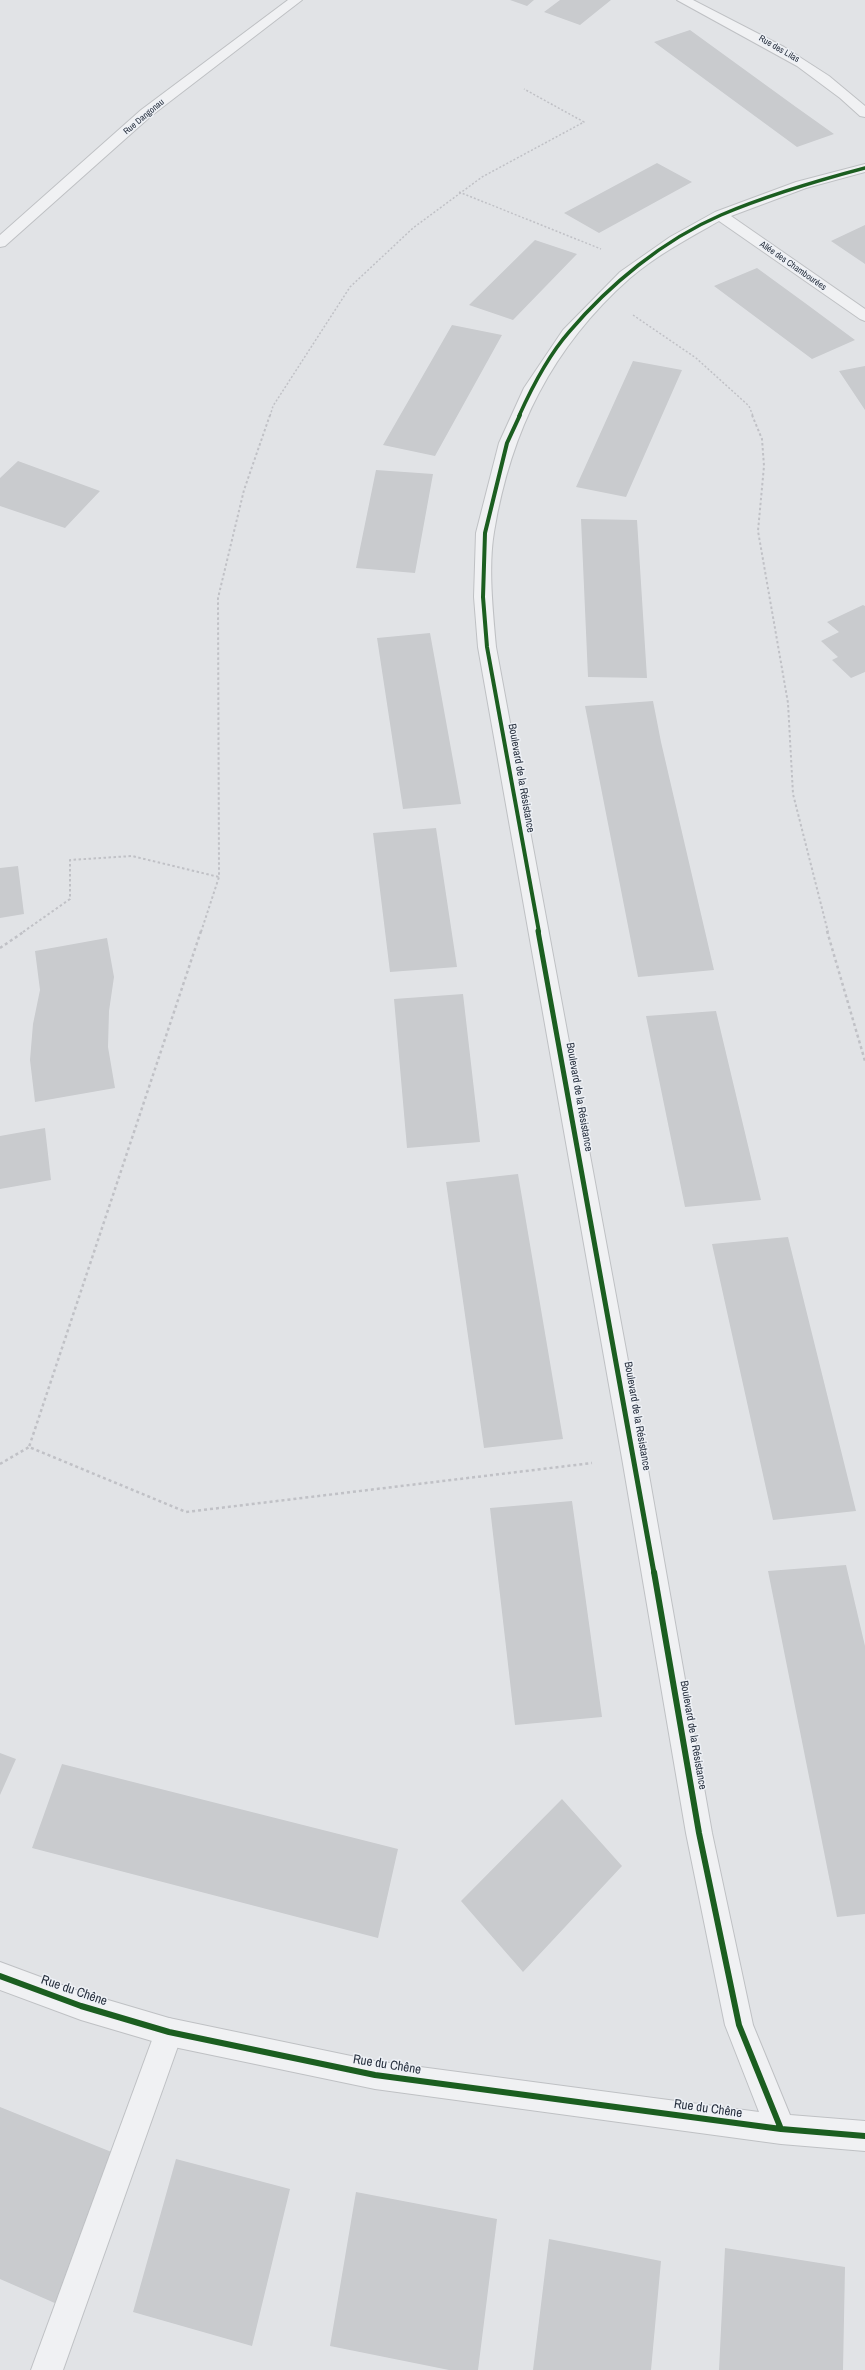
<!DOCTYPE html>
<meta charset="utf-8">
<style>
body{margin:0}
canvas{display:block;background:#e1e3e6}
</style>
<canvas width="865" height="2370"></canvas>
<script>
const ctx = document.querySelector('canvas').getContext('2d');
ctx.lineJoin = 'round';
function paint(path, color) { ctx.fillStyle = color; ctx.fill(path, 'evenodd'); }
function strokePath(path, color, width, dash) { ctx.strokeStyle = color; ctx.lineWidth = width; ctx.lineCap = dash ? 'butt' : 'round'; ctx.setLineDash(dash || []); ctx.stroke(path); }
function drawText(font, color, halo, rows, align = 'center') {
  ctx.font = font + ' "Archivo Narrow",sans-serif'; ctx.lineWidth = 3; ctx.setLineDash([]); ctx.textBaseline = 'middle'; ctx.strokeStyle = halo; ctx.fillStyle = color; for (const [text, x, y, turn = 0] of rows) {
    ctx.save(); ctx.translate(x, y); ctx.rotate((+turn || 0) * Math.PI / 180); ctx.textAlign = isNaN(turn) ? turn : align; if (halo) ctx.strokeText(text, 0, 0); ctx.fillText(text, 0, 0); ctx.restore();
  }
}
paint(new Path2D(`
 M 510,0 L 534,0 L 527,6 Z
 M 560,0 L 611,0 L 580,25 L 544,12 Z
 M 690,30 L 796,107 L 834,134 L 797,147 L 654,42 Z
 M 657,163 L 692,182 L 599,233 L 564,213 Z
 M 865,225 L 865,264 L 831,241 Z
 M 535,240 L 577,254 L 513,320 L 469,305 Z
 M 757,268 L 805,303 L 855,340 L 812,359 L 714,286 Z
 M 452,325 L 502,335 L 435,456 L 383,445 Z
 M 633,361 L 682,370 L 626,497 L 576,487 Z
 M 865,366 L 865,410 L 839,371 Z
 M 18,461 L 100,491 L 65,528 L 0,506 L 0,478 Z
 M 376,470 L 433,474 L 415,573 L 356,568 Z
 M 581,519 L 637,520 L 647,678 L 588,677 Z
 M 863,605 L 865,606 L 865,672 L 851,678 L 832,660 L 838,657 L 821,641 L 839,632 L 827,622 Z
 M 430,633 L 461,804 L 403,809 L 377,638 Z
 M 653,701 L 661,742 L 714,970 L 638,977 L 585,706 Z
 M 436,828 L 457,967 L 390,972 L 373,833 Z
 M 18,866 L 24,914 L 0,918 L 0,868 Z
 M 107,938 L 114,977 L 109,1011 L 108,1047 L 115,1088 L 35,1102 L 30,1060 L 33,1024 L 40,990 L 35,951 Z
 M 463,994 L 480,1142 L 407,1148 L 394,999 Z
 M 716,1011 L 761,1200 L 685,1207 L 646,1016 Z
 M 45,1128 L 51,1180 L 0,1189 L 0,1136 Z
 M 518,1174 L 563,1439 L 484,1448 L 446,1182 Z
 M 788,1237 L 856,1511 L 773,1520 L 712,1244 Z
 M 572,1501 L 602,1717 L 515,1725 L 490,1508 Z
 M 846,1565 L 865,1646 L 865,1914 L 837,1917 L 768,1571 Z
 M 0,1753 L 16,1759 L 0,1795 Z
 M 62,1764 L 398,1849 L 378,1938 L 32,1848 Z
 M 562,1799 L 622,1866 L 523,1972 L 461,1901 Z
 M 0,2107 L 114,2153 L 57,2304 L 0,2279 Z
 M 176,2159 L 290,2189 L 252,2346 L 133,2312 Z
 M 356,2192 L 497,2219 L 478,2370 L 449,2370 L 330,2346 Z
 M 549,2239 L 661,2261 L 651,2370 L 533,2370 Z
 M 725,2248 L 845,2267 L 843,2370 L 719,2370 Z`), '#c9cbce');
const lane = new Path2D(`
 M 169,2018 L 179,2022 L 183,2032 L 63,2370 L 31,2370 L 155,2032 L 159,2022 Z`);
const street = new Path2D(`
 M 288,0 L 302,0 L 151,116 L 5,246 L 0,247 L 0,235 L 141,110 Z
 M 677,0 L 693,0 L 784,47 L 829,76 L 865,106 L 865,117 L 860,116 L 840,98 L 797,66 Z
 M 865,164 L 865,172 L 806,188 L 731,216 L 865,309 L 865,321 L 860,319 L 719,221 C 689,238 657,255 630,278 C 552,347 511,430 494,532 C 488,567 493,612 496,647 L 646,1458 L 712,1833 L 753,2025 L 790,2115 L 865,2121 L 865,2151 L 781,2144 L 375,2089 L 169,2046 L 81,2020 L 0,1990 L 0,1962 L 81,1992 L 169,2018 L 375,2061 L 759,2112 L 725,2025 L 686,1833 L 622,1458 L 478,647 L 474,597 L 476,533 L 499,443 L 524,388 L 563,330 L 620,272 L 670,237 L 715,212 L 796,182 Z`);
strokePath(lane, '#bfc1c4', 2);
strokePath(street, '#bfc1c4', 2);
strokePath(new Path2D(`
 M 459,192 L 601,249
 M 633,315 L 696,358 L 749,406 L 753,416
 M 270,416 L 273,406 L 350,287 L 413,228 L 482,177 L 584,122 L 524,89`), '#c0c1c6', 1.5, [2, 2]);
strokePath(new Path2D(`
 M 752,415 L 762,439 L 764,466 L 758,531 L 788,703 L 793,794 L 828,932
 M 23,932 L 70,899 L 70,860 L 132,856 L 219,877
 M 201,932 L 219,877 L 218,598 L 244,490 L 270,415`), '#c0c1c6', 2, [2.5, 2.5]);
strokePath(new Path2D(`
 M 201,931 L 29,1447 L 186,1512 L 592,1463
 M 827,931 L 865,1061
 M 0,948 L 25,931
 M 0,1464 L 29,1447`), '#c0c1c6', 2.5, [3, 3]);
paint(lane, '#f0f1f3');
paint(street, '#f0f1f3');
strokePath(new Path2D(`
 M 519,416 C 532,387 548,356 569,332 C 609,285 663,240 721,215 C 768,195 816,181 865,168`), '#1b5e20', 3.5);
strokePath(new Path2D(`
 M 520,415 L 507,443 L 485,533 L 483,597 L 487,647 L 539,932`), '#1b5e20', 4);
strokePath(new Path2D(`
 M 538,931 L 654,1573`), '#1b5e20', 5);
strokePath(new Path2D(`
 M 654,1572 L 699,1833 L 739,2025 L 781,2129
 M 0,1976 L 81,2006 L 169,2032 L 375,2075 L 781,2129 L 865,2136`), '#1b5e20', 6);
drawText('9px', '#28313f', '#eef1f6', [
 ["Rue des Lilas",779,49,30],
 ["Rue Dangonau",144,117,-40],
 ["Allée des Chambourées",793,266,35]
]);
drawText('11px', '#28313f', '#eef1f6', [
 ["Boulevard de la Résistance",521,778,80],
 ["Boulevard de la Résistance",579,1097,80],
 ["Boulevard de la Résistance",637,1416,80],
 ["Boulevard de la Résistance",693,1735,80]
]);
drawText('13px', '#28313f', '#eef1f6', [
 ["Rue du Chêne",74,1991,19],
 ["Rue du Chêne",387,2065,9],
 ["Rue du Chêne",708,2109,8]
]);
</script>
